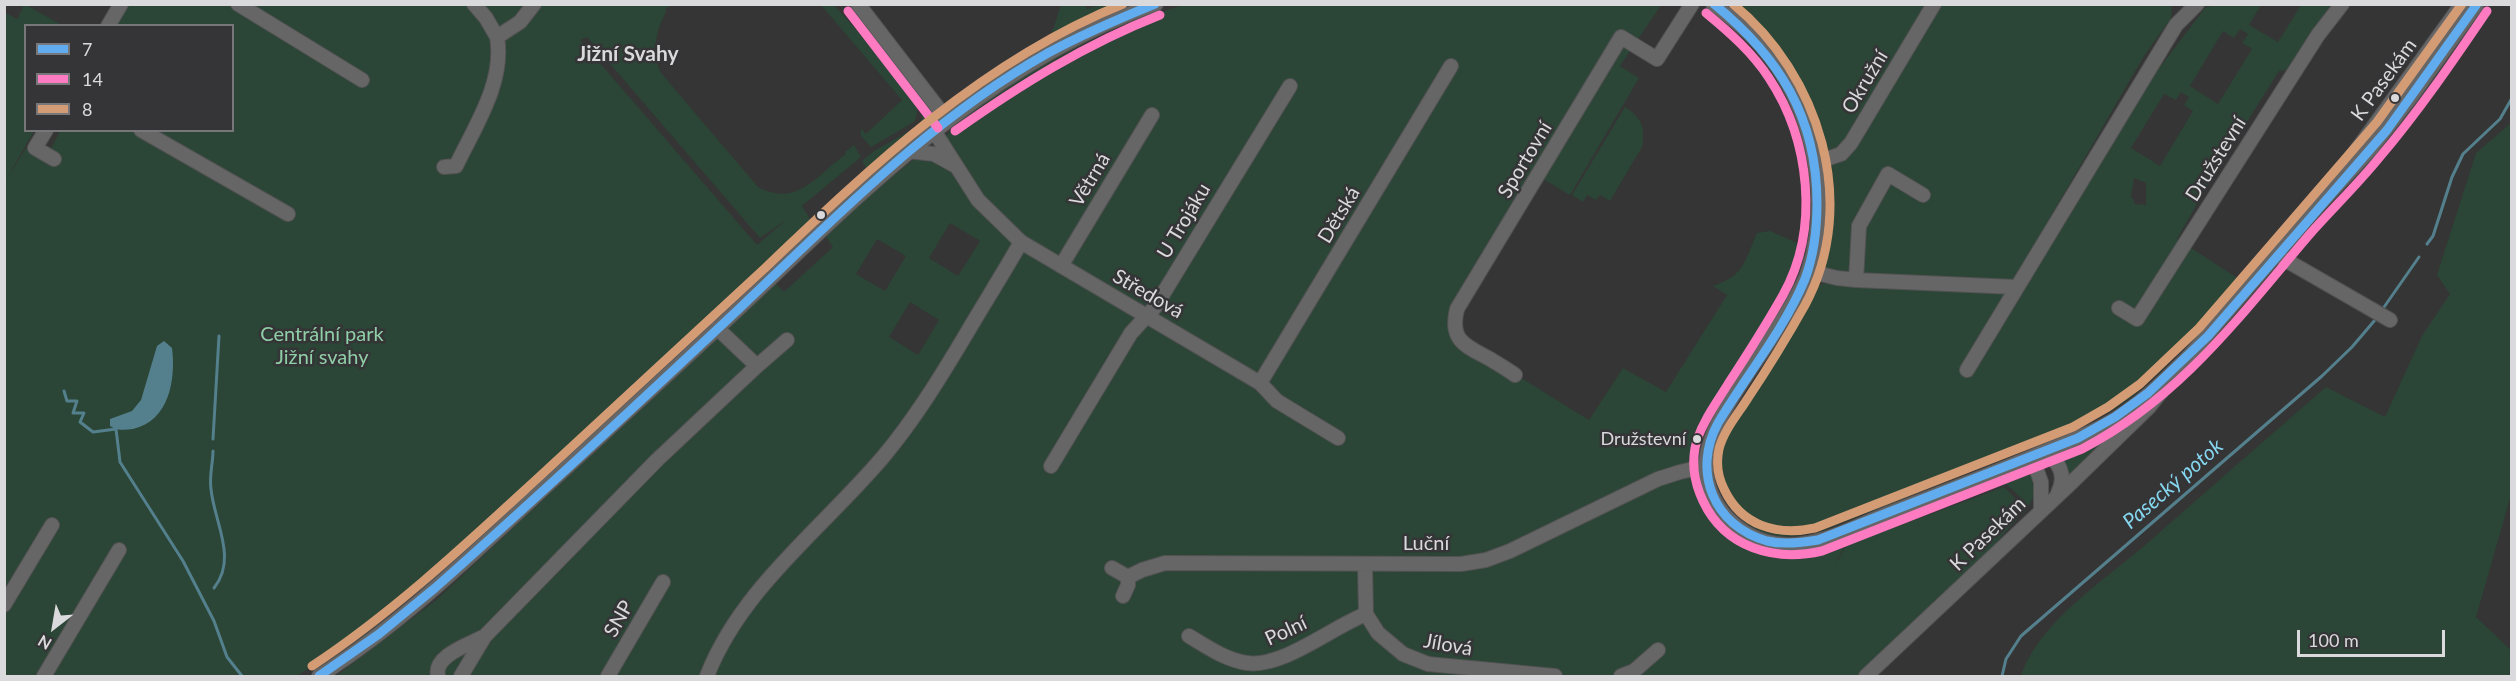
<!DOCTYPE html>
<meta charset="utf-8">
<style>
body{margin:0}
#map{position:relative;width:2516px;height:681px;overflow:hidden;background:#353535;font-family:Lato,sans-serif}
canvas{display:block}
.frame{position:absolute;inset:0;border:6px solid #dad9db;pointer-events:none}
.legend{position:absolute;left:24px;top:24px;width:210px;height:108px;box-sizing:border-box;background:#353436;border:2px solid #777678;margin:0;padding:8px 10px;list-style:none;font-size:18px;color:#dad9db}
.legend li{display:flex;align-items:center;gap:12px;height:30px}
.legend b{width:30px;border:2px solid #777678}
.north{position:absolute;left:24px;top:597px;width:60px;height:60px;-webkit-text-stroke:4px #353436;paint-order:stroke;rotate:211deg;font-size:16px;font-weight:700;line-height:24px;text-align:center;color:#dad9db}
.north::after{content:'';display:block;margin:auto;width:21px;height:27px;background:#dad9db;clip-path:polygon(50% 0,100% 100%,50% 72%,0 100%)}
.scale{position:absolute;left:2297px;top:630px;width:148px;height:27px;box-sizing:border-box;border:3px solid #dad9db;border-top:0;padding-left:8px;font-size:18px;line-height:21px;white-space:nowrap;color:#dad9db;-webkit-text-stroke:4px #353436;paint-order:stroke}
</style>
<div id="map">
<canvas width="2516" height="681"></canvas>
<div class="frame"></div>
<ul class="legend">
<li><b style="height:8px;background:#60acee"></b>7</li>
<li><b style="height:8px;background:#fe7ac1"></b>14</li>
<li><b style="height:8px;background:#d39c74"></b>8</li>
</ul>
<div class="north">N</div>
<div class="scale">100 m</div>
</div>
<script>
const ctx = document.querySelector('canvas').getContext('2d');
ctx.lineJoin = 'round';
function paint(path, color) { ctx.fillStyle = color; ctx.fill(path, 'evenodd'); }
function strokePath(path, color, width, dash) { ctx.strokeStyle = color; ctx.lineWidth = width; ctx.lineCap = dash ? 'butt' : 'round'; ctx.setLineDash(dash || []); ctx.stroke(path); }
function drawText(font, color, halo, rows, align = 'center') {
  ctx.font = font + ' Lato,sans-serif'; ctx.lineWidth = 5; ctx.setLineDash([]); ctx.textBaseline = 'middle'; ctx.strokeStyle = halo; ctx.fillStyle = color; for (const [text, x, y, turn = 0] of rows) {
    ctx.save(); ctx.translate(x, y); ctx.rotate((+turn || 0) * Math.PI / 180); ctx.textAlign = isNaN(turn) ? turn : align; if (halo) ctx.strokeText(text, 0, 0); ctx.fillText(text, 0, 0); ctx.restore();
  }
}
paint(new Path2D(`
 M 129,4 L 672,5 L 665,9 L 666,12 C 655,33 652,51 661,73 L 758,187 C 798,208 816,175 846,154 L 845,152 L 854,145 L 861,157 L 802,206 L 812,222 L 477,537 L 374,626 L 297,676 L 5,676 L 4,146 L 6,143 L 4,141 L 4,12 L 17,19 L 24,5 L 26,5 L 62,25 L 26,26 L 26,130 L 34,131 L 7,178 L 28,145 L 46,158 L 60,131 L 232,130 L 232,26 L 115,25 ZM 587,37 L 760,238 L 786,220 L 757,245 L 580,40 Z
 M 821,5 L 834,5 L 908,88 C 915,98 921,110 914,122 L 871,147 L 861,136 L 861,128 L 866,134 L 902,100 Z
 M 1061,5 L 1084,5 L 1087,9 L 1099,5 L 1133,5 L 1054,40 L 1050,39 Z
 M 1182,5 L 1661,5 L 1620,66 L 1639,78 L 1570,195 L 1543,179 L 1450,334 L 1589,420 L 1623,368 L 1666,392 L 1727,295 L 1713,286 C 1745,275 1744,262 1757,233 L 1770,231 L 1797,243 L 1795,268 L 1699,427 L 1689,468 C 1710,515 1738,563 1799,554 C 1815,552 1831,546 1847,541 L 1835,565 L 1847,545 L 2004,487 L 2018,501 L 2019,517 L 1976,565 L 1859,676 L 336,676 L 435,601 L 775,283 L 784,292 L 833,247 L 826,237 L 833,226 L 914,159 L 927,156 L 942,168 L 932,150 C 944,138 956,125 969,115 C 1031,66 1107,30 1182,5 ZM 950,223 L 980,241 L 958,276 L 929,258 ZM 877,239 L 906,256 L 885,291 L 856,274 ZM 910,302 L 939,320 L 918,355 L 889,337 Z
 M 1725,5 L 2172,5 L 2171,18 L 2144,56 L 2048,221 L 2061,229 L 2154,75 L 2205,8 L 2213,5 L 2261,5 L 2249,25 L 2278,42 L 2301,5 L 2332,5 L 2286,70 L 2279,71 L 2211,179 L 2177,239 L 2242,281 L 2165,367 L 2133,396 L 2114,409 L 2067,433 L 1824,530 C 1808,534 1791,539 1774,535 C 1740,529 1713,494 1716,460 C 1717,446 1723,433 1730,420 L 1798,313 L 1803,296 L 1812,286 L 1828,283 L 1827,269 L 1819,256 L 1824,214 L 1823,168 L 1825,165 C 1819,150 1817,135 1812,120 C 1794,74 1763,36 1725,5 ZM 2240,29 L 2248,34 L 2242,43 L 2252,49 L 2218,104 L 2190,86 L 2223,31 L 2234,38 ZM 2181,92 L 2189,97 L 2184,105 L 2193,111 L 2160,166 L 2131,148 L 2164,94 L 2176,100 ZM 2134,178 L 2146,183 L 2146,205 L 2134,204 L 2134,199 L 2131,198 Z
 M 923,107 C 927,114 929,121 924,129 C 915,144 882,162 867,170 L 862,161 L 874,151 L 918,126 L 922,119 Z
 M 1625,107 C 1641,117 1646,128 1642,147 L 1610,201 L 1600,195 L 1596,200 L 1587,195 L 1583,202 L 1572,195 Z
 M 2511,123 L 2511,495 L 2476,617 L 2511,650 L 2511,676 L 2021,676 C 2039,621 2108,578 2151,540 C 2209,489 2267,438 2326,387 L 2385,417 L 2422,336 L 2450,294 L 2437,275 L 2476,153 Z
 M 2128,420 L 2068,478 L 2057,454 L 2103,435 Z
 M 2023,472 L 2032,476 C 2039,491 2031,503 2022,515 L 2021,498 L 2005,483 L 1848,541 L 1847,538 L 2000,477 Z`), '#2b4536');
paint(new Path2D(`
 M 164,341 L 172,348 C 176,380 169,421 133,429 C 125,430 117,431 110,426 L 110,419 L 132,411 L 141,400 L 157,346 Z`), '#54808d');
strokePath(new Path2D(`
 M 2427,244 L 2433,236 L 2452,177 L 2463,154 L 2500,119 L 2512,98
 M 2382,310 L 2419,257
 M 64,391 L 67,401 L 77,401 L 73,413 L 84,413 L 80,422 L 93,432 L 116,429 L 120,462 L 183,561 L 214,621 L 227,657 L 242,676
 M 213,439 L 219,336
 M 213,451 C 213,463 209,476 211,489 C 214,522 238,558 214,588
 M 2002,676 L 2006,659 L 2021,636 L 2322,376 L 2352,347 L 2375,320`), '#54808d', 3);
const minor = new Path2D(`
 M 238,4 L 362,80
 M 474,4 L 486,18 L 497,37
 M 858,4 L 948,121
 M 1713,4 C 1731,17 1749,31 1763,48 C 1813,106 1832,198 1808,272 C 1801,292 1787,312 1776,330 C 1755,366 1702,429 1706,471 C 1710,514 1748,544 1789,545 C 1823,545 1858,525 1889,513 C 1940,493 1992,474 2043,452 C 2070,441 2098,431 2123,414 C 2147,398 2168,377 2189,356
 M 108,26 L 121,4
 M 46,130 L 35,148 L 54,159
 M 141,130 L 288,214
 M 934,131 L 978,200 L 1021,242 L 1260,383 L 1277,401 L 1338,438
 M 908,151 L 934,154 L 954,165
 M 1815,163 L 1841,154 L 1851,143 L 1934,4
 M 444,167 L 456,166 C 475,126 505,82 497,37 L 520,22 L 534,4
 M 2338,176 L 2462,4
 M 2277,255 L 2390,320
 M 1061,266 L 1152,115
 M 1808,271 L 1837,278 L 1856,280 L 2015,287
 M 1856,280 L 1859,226 L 1888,174 L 1923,195
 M 2119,308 L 2137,319 L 2318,35 L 2342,4
 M 2184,362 L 2317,207 L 2371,149 L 2411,97 L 2477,4
 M 757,366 L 787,340
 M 1967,370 L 2176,25 L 2197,4
 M 1515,375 C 1507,369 1498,364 1490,359 C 1466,346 1449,341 1457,309 L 1621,37 L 1657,59 L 1692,4
 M 1260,383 L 1451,66
 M 2046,451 C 2059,463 2067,475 2058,493
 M 2032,457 L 2041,482 L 2041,510
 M 1051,466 L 1131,333 L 1155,307 L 1290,86
 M 1365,564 L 1366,614 L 1378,633 L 1403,654 L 1428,664 L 1555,676
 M 1112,568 L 1128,577
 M 1128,577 L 1142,570 L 1165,563 L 1461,564 L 1486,560 L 1510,551 L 1658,479 L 1680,472 L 1706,466
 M 1123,596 L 1128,585 L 1128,577
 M 4,605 L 52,525
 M 1189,636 C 1207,647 1226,660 1247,663 C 1283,668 1332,627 1366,614
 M 44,676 L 119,550
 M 319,676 C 401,624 472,555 543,489 C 619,419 695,350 770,279 C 885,169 1003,57 1156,4
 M 438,676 C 433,656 468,645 483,637
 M 461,676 L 485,636 L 657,460 L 757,366 L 717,328
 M 608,676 L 663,582
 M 707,676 C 741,588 823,528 883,457 C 914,420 940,378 965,336 C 983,305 1003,274 1021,242
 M 1621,676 L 1634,671 L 1658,650
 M 1866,676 L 2070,484 L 2149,407 L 2161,392`);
strokePath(minor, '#525253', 16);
strokePath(minor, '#666667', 14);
strokePath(new Path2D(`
 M 1714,4 C 1779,57 1817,117 1817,203 C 1817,228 1814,255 1805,279 C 1784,330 1746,376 1718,423 C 1692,471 1713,526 1767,541 C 1784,545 1801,543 1818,540 L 2078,438 L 2115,417 L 2148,393 L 2208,336 L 2387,130 L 2477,4
 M 319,676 L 379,634 L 435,588 C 539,496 641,401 742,306 C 838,215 932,118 1048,53 C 1083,34 1118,19 1155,4`), '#60acee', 9);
strokePath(new Path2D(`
 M 848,11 L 938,128
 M 1706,13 C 1729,32 1752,52 1769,78 C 1810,140 1820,229 1783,295 C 1766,325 1747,355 1728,384 C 1717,402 1704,419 1697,440 C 1691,460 1694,482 1703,501 C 1725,548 1775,562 1822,551 L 2082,449 C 2180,398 2239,317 2309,235 C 2332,209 2357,185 2379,158 C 2419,111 2453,61 2487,11
 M 955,131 C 1020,85 1086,44 1160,15`), '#fe7ac1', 9);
strokePath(new Path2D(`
 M 1733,4 C 1819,74 1860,204 1805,305 C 1787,337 1768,368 1748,398 C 1738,414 1724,430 1719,449 C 1716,463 1718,477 1724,489 C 1741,526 1777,536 1815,528 L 2073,427 L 2108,407 L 2140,384 L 2199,328 L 2377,122 L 2462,4
 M 312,666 C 395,611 466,544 539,477 C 614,407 689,339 764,269 C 872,166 982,61 1123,4`), '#d39c74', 9);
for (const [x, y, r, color] of [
 [2395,98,5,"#dad9db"],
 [821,215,5,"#dad9db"],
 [1697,439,5,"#dad9db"]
]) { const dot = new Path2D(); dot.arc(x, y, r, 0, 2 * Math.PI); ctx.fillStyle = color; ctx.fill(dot); strokePath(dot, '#353436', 2); }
drawText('18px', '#dad9db', '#353436', [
 ["Družstevní",1686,439]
], 'right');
drawText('20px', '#dad9db', '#353436', [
 ["K Pasekám",2384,80,-54],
 ["Okružní",1865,82,-59],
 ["Družstevní",2216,159,-58],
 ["Sportovní",1525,160,-59],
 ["Větrná",1090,180,-59],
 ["Dětská",1339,215,-59],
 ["U Trojáku",1184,221,-59],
 ["Středová",1148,294,30],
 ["K Pasekám",1988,534,-44],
 ["Luční",1426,544],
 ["SNP",619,619,-60],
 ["Polní",1286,631,-25],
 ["Jílová",1448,645,10]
]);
drawText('20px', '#8fcfa7', '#353436', [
 ["Centrální park",322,335],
 ["Jižní svahy",322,358]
]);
drawText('bold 21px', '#dad9db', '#353436', [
 ["Jižní Svahy",628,54]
]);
drawText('italic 21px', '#85d7ef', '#353436', [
 ["Pasecký potok",2173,484,-41]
]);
</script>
